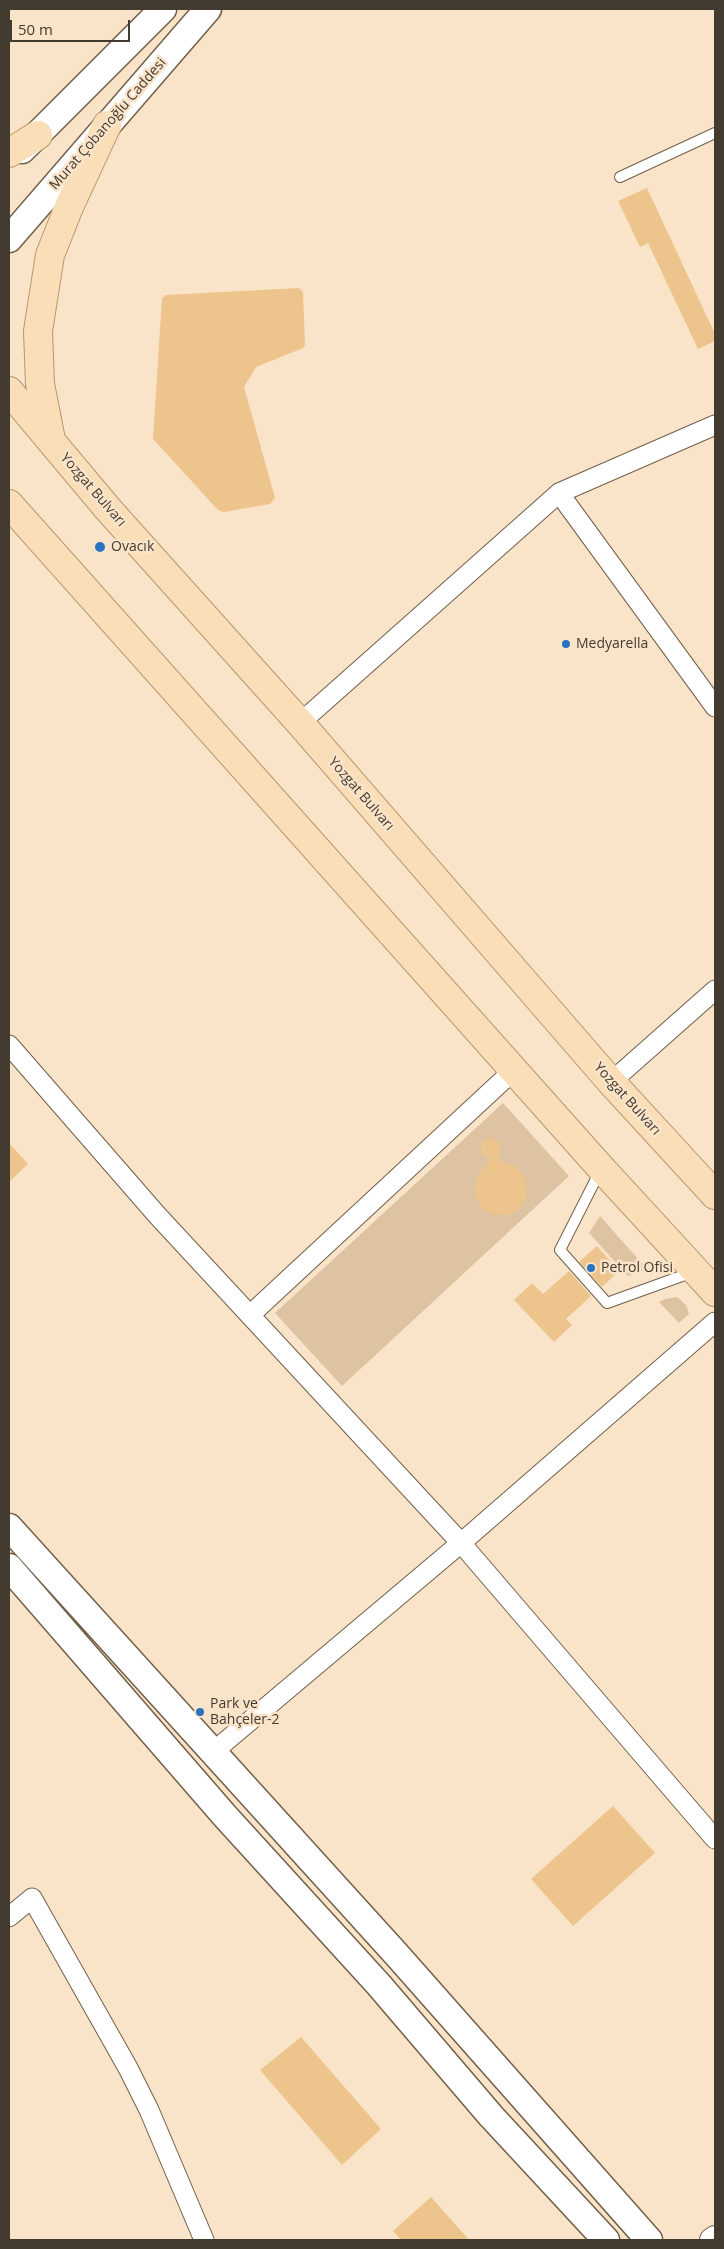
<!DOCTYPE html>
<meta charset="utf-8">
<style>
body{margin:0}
#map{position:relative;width:724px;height:2249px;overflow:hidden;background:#f9e4c9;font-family:"Open Sans",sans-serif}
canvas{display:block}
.frame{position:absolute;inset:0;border:10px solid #433b30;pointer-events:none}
.scale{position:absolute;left:10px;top:20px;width:120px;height:22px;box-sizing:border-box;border:2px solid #433b30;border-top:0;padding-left:6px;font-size:15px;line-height:18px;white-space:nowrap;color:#433b30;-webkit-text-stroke:4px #f9e4c9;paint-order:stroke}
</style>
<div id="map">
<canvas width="724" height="2249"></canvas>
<div class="frame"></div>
<div class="scale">50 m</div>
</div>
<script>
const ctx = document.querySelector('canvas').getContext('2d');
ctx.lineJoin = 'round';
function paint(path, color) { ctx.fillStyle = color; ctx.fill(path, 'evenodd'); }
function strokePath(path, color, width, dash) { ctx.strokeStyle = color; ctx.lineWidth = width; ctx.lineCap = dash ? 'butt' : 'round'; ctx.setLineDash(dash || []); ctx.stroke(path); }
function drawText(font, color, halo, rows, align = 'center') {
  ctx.font = font + ' "Open Sans",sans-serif'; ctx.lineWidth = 5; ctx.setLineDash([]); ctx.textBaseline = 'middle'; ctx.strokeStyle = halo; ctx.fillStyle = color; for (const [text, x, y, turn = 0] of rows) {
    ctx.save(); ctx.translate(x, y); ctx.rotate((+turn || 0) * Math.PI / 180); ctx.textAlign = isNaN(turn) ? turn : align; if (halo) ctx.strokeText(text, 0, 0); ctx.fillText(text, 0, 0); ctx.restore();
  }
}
paint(new Path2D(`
 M 503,1103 L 569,1176 L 342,1386 L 275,1313 Z
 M 600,1216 L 647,1269 L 628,1276 L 589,1233 Z
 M 677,1297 L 686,1305 L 689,1314 L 679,1323 L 659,1302 L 665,1299 Z`), '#ddc3a1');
paint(new Path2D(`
 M 647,188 L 715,334 L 715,341 L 698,349 L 648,243 L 640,247 L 618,201 Z
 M 299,288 L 303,292 L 305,345 L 303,348 L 256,367 L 244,387 L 275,498 L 270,504 L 224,512 L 218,510 L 153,439 L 162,298 L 166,295 Z
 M 489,1138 L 496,1139 L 500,1144 L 499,1161 L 515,1166 L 526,1180 L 527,1197 L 517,1211 L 509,1215 L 491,1214 L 484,1210 L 475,1195 L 477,1177 L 490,1160 L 482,1154 L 481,1147 L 483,1141 Z
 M 9,1143 L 28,1164 L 9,1182 Z
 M 597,1246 L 619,1271 L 602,1287 L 579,1262 Z
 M 569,1271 L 591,1296 L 566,1319 L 572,1325 L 554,1342 L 514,1300 L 532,1283 L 543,1294 Z
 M 613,1806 L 655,1853 L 573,1926 L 531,1879 Z
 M 301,2037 L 381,2129 L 342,2165 L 260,2070 Z
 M 431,2197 L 469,2240 L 401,2240 L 393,2231 Z`), '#edc48c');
const service = new Path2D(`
 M 620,177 L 715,133
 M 601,1169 L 560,1250 L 607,1303 L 693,1272`);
const minor = new Path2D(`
 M 559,493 L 715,707
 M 300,723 L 559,493 L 715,425
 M 9,1045 L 157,1215 L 461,1543 L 715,1839
 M 611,1082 L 715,990
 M 250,1315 L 514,1070
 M 213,1752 L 461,1543 L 715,1322
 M 9,1917 L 32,1898 L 128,2068 L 149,2110 L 204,2240`);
const tertiary = new Path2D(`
 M 712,2240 L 715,2238`);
const secondary = new Path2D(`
 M 22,150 L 163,9
 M 9,239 L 208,9
 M 9,1527 L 397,1955 L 649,2240
 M 9,1567 L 225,1816 L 379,1985 L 491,2116 L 606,2240`);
const primary = new Path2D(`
 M 9,153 L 38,135
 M 9,391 L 108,509 L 300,723 L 611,1082 L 715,1195
 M 51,440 L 40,384 L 38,331 L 50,255 L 69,207 L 107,125
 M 9,504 L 601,1168 L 715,1292`);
strokePath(service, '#715f48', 12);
strokePath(minor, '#715f48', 21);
strokePath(tertiary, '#715f48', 26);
strokePath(secondary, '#715f48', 29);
strokePath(primary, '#b7976a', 30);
strokePath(service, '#fff', 10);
strokePath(minor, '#fff', 19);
strokePath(tertiary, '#fff', 24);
strokePath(secondary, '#fff', 26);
strokePath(primary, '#fadeb8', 28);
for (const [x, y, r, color] of [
 [100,547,6,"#2a71c1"],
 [566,644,5,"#2a71c1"],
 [591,1268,5,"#2a71c1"],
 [200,1712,5,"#2a71c1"]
]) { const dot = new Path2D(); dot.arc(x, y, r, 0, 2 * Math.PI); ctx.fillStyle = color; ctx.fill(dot); strokePath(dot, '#f9e4c9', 2); }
drawText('14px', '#433b30', '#f9e4c9', [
 ["Murat Çobanoğlu Caddesi",108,124,-49],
 ["Yozgat Bulvarı",93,490,49],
 ["Yozgat Bulvarı",361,794,49],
 ["Yozgat Bulvarı",627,1099,48]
]);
drawText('14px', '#433b30', '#f9e4c9', [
 ["Ovacık",111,547],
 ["Medyarella",576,644],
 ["Petrol Ofisi",601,1268],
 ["Park ve",210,1704],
 ["Bahçeler-2",210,1720]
], 'left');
</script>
